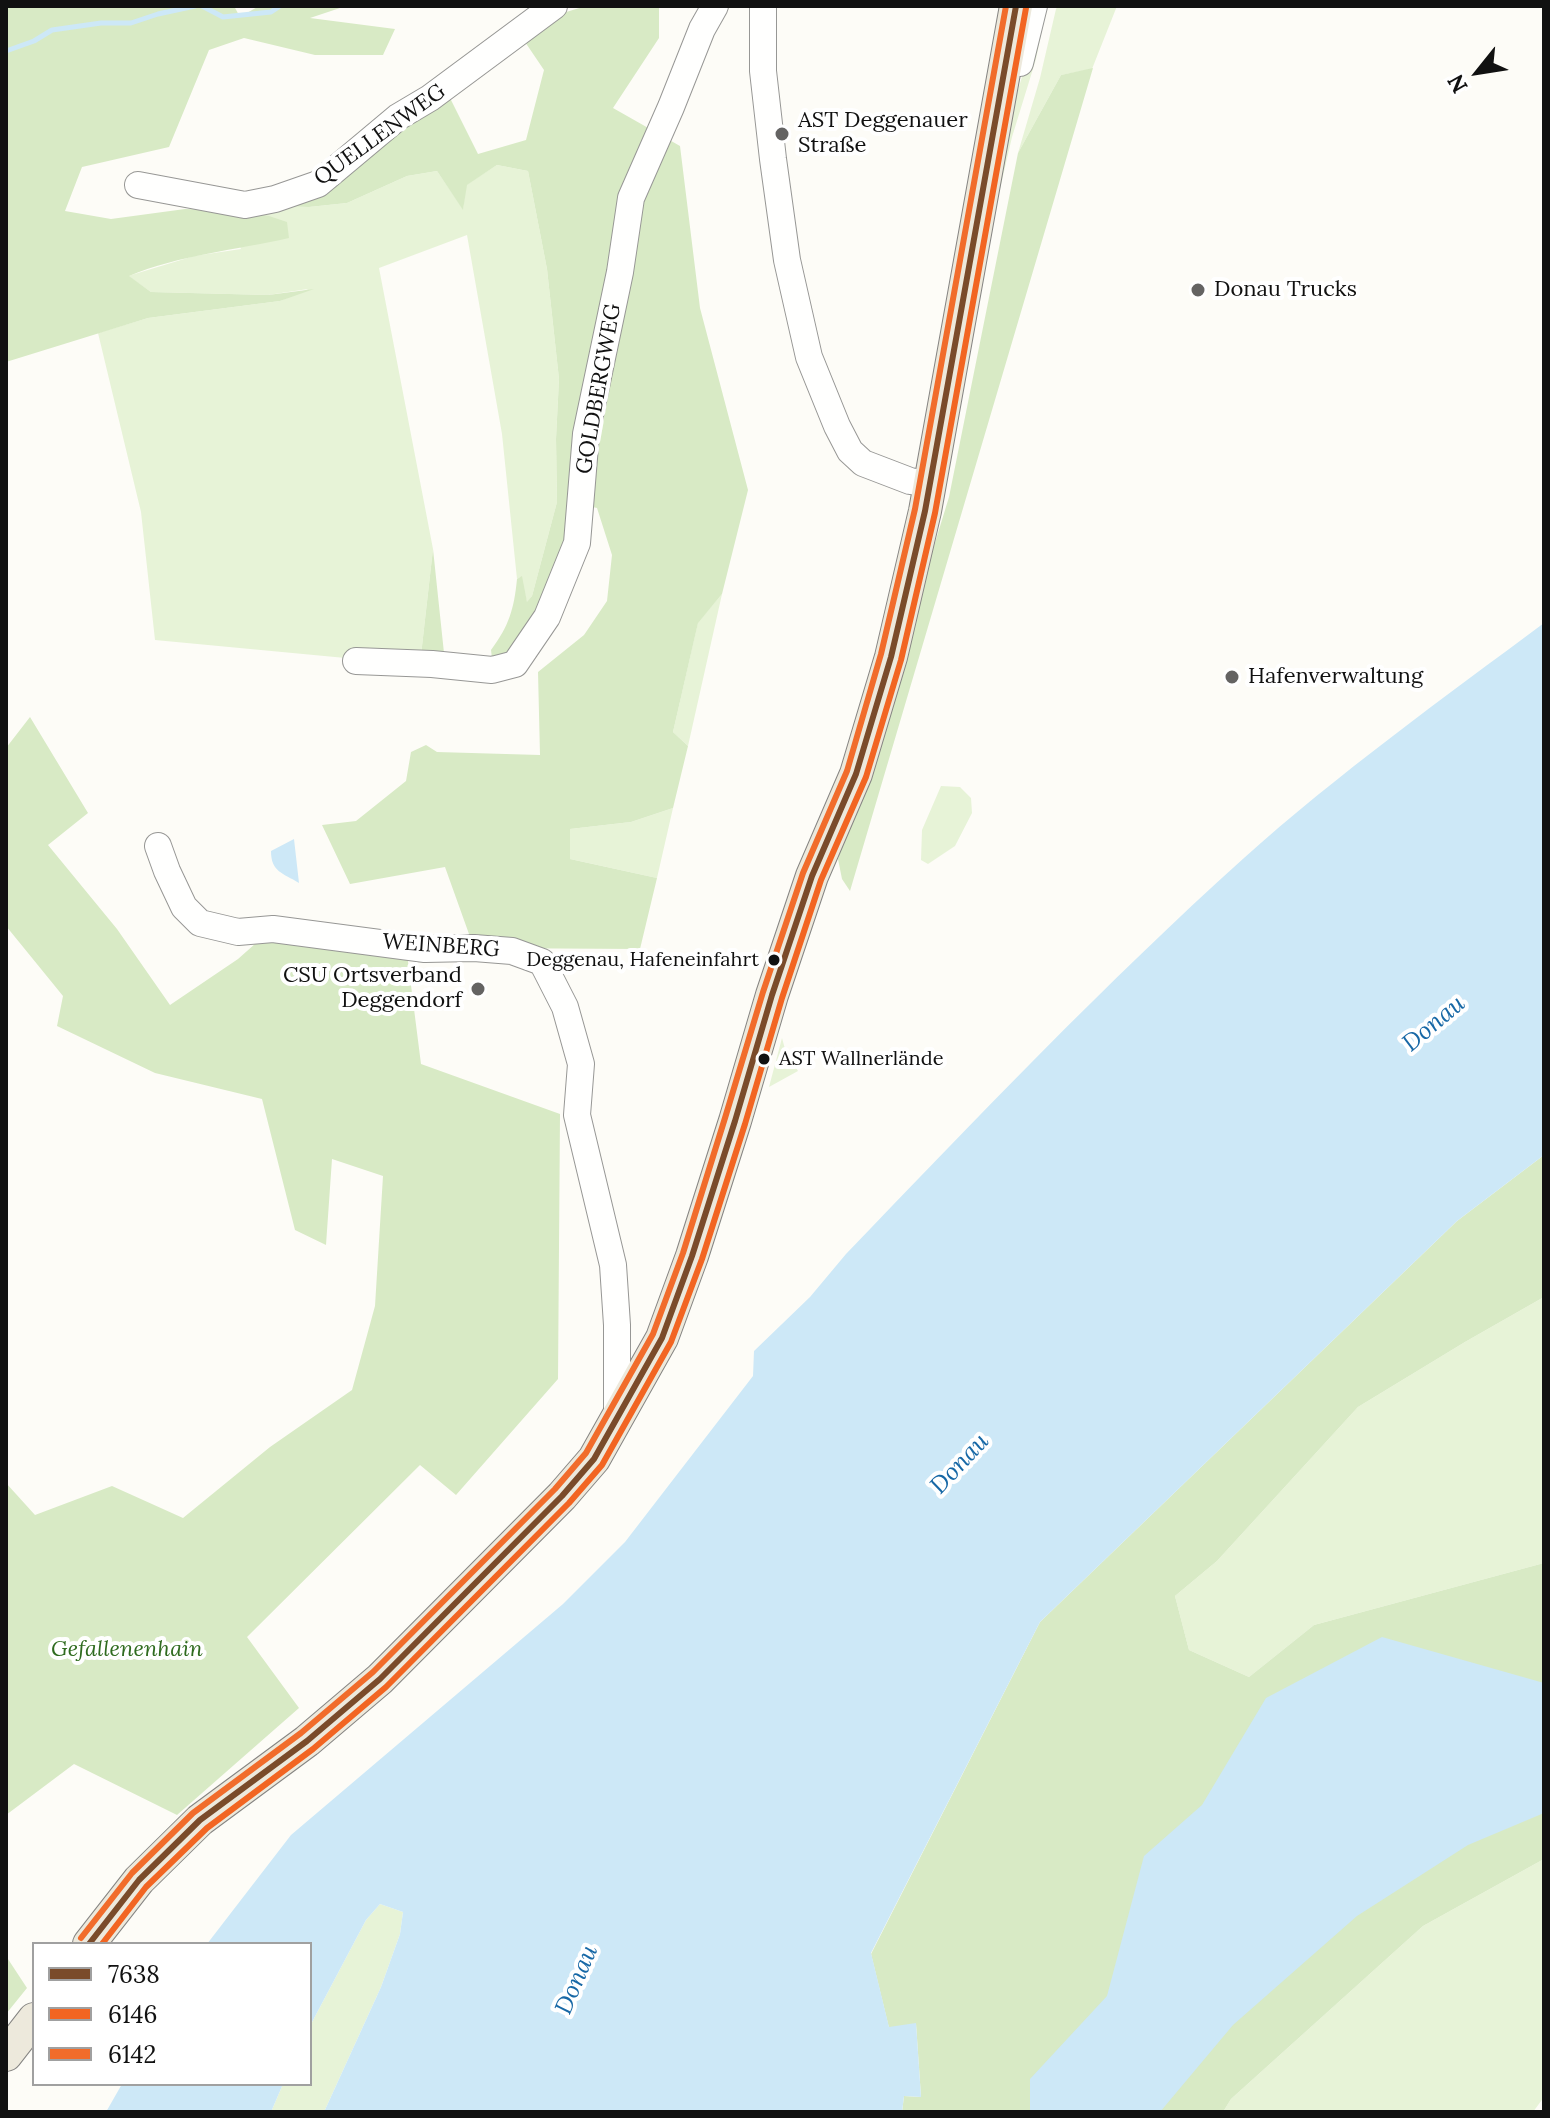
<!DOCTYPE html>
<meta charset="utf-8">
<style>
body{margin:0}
#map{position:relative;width:1550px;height:2118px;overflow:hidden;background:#fdfcf7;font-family:Lora,serif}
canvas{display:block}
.frame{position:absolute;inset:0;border:8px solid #111;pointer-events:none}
.legend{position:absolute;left:32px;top:1942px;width:280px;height:144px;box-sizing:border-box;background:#fff;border:2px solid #a0a0a0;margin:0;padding:10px 14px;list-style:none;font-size:24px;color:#111}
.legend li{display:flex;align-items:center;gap:16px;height:40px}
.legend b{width:40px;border:2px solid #a0a0a0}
.north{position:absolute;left:1438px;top:32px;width:80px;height:80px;-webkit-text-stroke:6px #fff;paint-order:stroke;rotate:240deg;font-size:22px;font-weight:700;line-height:32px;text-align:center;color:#111}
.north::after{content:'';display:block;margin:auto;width:28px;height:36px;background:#111;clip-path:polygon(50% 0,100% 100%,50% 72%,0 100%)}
</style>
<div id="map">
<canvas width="1550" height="2118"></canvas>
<div class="frame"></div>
<ul class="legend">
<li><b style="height:10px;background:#7a4b2a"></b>7638</li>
<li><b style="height:10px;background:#f26522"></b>6146</li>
<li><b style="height:10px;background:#f16c2b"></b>6142</li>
</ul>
<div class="north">N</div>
</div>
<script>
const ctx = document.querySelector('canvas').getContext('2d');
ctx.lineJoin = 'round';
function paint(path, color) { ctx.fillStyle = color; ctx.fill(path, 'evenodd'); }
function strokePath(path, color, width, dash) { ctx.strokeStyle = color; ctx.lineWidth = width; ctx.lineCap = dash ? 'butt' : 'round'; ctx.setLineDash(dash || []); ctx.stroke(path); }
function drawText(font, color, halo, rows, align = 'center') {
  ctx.font = font + ' Lora,serif'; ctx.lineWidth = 8; ctx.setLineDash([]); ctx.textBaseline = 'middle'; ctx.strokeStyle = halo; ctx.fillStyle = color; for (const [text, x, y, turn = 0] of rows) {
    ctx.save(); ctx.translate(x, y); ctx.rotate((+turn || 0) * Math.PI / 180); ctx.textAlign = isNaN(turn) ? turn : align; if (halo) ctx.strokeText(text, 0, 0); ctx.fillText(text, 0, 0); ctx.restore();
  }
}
paint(new Path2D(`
 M 1039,6 L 1047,6 L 1036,59 L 1012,137 L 979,280 L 1007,126 L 1028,57 Z
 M 1058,6 L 1117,6 L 1092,69 L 1061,75 L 1018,153 L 1040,78 L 1056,9 Z
 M 497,165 L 528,171 L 547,269 L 559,379 L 556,439 L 557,502 L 532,596 L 527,603 L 521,577 L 517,579 L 502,434 L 467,235 L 379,268 L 433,549 L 421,655 L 356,659 L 155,640 L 141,512 L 98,333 L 148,318 L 280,301 L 308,289 L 268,295 L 151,292 L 128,276 L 194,256 L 241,249 L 225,210 L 272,206 L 309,207 L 347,203 L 407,176 L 437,171 L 463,209 L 466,185 Z
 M 722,594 L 688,746 L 673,732 L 698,622 Z
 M 941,786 L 960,787 L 971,798 L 972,813 L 955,846 L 928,864 L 921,860 L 922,830 Z
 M 673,808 L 657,878 L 570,859 L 570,829 L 631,822 Z
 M 782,1038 L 785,1049 L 798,1071 L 769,1087 Z
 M 1544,1297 L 1544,1563 L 1314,1625 L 1249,1677 L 1189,1650 L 1175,1596 L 1217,1561 L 1358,1407 L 1465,1342 Z
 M 1544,1859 L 1544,2097 L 1533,2112 L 1223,2112 L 1231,2099 L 1423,1926 Z
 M 380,1904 L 403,1912 L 400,1934 L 381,1987 L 324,2112 L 271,2112 L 283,2084 L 310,2084 L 310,2026 L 366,1920 Z`), '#e7f3d7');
paint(new Path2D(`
 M 6,6 L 234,6 L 240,17 L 259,6 L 346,6 L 310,18 L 395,29 L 383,55 L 315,55 L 244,38 L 209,50 L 169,147 L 82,167 L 65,211 L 111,219 L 185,209 L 225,210 L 269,216 L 287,222 L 289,238 C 236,250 179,255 129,276 L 151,292 L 268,295 L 314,289 L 280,301 L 148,318 L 6,362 Z
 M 586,6 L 659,6 L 659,38 L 613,108 L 680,146 L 700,308 L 748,490 L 722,594 L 698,623 L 673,732 L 688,746 L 673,808 L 631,822 L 570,829 L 570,859 L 657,878 L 640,949 L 474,948 L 445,867 L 350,884 L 322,825 L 356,821 L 406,781 L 411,752 L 426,745 L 437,752 L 540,755 L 538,672 L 584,635 L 607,601 L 612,555 L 597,508 L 579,504 L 546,616 L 493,667 L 491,650 C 509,626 514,609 517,579 L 522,576 L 527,602 L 532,596 L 557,502 L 556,439 L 559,379 L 547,269 L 528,171 L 497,165 L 467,185 L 463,210 L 437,171 L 407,176 L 347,203 L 309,207 L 272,206 L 373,148 L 450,98 L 478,154 L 526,140 L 544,70 L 523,39 L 543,19 Z
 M 1093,68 L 850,891 L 842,879 L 838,859 L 949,497 L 1018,153 L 1061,75 Z
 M 433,549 L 444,653 L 421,655 Z
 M 30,717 L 88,813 L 48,845 L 117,929 L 170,1005 L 238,959 L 273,928 L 406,946 L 421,1064 L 560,1114 L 558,1379 L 456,1495 L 420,1465 L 247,1637 L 299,1708 L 177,1815 L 74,1764 L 6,1815 L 6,1483 L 35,1515 L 112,1486 L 183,1518 L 270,1447 L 352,1390 L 375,1306 L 383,1176 L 332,1159 L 326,1245 L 295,1230 L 262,1099 L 155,1073 L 57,1026 L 63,996 L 6,926 L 6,748 Z
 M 1544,1155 L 1544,1297 L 1465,1342 L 1358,1407 L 1217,1561 L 1175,1596 L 1189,1650 L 1249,1677 L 1314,1625 L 1544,1563 L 1544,1859 L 1423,1926 L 1231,2099 L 1223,2112 L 902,2112 L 904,2096 L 921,2097 L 916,2024 L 889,2028 L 871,1954 L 1040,1622 L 1457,1221 Z
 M 6,1956 L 27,1988 L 6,2014 Z`), '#d8eac5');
paint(new Path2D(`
 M 1544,623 L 1544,1155 L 1457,1221 L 1040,1622 L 871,1953 L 889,2027 L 916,2023 L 921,2097 L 904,2096 L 902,2112 L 324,2112 L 381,1987 L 400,1934 L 403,1912 L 380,1904 L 366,1920 L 310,2026 L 310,1944 L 207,1944 L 291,1835 L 563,1604 L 625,1542 L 753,1376 L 754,1351 L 810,1297 L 846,1254 C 976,1119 1105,983 1244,858 C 1339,773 1442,699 1544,623 Z
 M 294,839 L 299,883 C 283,873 271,872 271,851 Z
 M 1382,1637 L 1544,1683 L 1544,1813 L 1468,1845 L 1357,1916 L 1233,2025 L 1160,2112 L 1030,2112 L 1030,2079 L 1107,1996 L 1144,1856 L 1202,1805 L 1266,1698 Z
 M 122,2084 L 283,2084 L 271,2112 L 106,2112 Z`), '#cde8f7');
strokePath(new Path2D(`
 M 202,6 L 223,17 L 271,12 L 280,6
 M 6,51 L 34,41 L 52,30 L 101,23 L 131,23 L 158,14 L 195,6`), '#cde8f7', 5);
const minor = new Path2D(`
 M 763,6 L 763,71 L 773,159 L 787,260 L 809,357 L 837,426 L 850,451 L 863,463 L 910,481 L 930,484
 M 1020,63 L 1034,6
 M 138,185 L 245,205 L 275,199 L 318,184 L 398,117 L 430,98 L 554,6
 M 356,661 L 432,664 L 492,670 L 515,664 L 547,617 L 577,543 L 586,434 L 620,272 L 631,198 L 671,107 L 702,29 L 715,6
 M 158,846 L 167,871 L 184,907 L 200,923 L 238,932 L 273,929 L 425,949 L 474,948 L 512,951 L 542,962 L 565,1007 L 581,1064 L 577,1115 L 613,1265 L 617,1325 L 617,1419`);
const major = new Path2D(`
 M 89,1944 L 139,1880 L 200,1820 L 307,1741 L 380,1679 L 562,1496 L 594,1459 L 662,1338 L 692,1256 L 735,1121 L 772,995 L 812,876 L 856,774 L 891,657 L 925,511 L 1016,6
 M 6,2055 L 34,2019`);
strokePath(minor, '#979795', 28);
strokePath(major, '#858482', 34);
strokePath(minor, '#fffffe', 26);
strokePath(major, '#ede9dc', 32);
strokePath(new Path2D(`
 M 89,1944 L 139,1880 L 200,1820 L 307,1741 L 380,1679 L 562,1496 L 594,1459 L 662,1338 L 692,1256 L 735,1121 L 772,995 L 812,876 L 856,774 L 891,657 L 925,511 L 1016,6`), '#7a4b2a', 6);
strokePath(new Path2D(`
 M 102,1944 L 146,1887 L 207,1828 L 313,1749 L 386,1687 L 569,1503 L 602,1465 L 671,1342 L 702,1259 L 745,1124 L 782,998 L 821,880 L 866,777 L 901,660 L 935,513 L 1026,8`), '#f26522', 6);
strokePath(new Path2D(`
 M 81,1938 L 132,1873 L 193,1813 L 301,1733 L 373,1672 L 555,1489 L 586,1453 L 653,1334 L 683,1253 L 725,1118 L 763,992 L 803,873 L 847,771 L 881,654 L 915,509 L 1006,6`), '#f16c2b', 6);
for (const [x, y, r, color] of [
 [782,134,8,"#646362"],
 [1198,290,8,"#646362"],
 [1232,677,8,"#646362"],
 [774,960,7,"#111"],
 [478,989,8,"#646362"],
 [764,1059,7,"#111"]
]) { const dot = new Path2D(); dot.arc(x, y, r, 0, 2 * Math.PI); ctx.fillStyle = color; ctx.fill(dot); strokePath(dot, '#fff', 3); }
drawText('20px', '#111', '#fff', [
 ["Deggenau, Hafeneinfahrt",759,960],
 ["AST Wallnerlände",779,1059,"left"]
], 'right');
drawText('22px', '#111', '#fff', [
 ["AST Deggenauer",798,121],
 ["Straße",798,146],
 ["Donau Trucks",1214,290],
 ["Hafenverwaltung",1248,677],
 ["CSU Ortsverband",462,976,"right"],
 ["Deggendorf",462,1001,"right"]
], 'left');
drawText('22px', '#111', '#fff', [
 ["QUELLENWEG",380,135,-36],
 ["GOLDBERGWEG",599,389,-80],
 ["WEINBERG",441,946,4]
]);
drawText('italic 22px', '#2f6b1f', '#fff', [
 ["Gefallenenhain",127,1650]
]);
drawText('italic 24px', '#1768a6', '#fff', [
 ["Donau",1434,1024,-40],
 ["Donau",960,1464,-47],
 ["Donau",577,1980,-67]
]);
</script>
